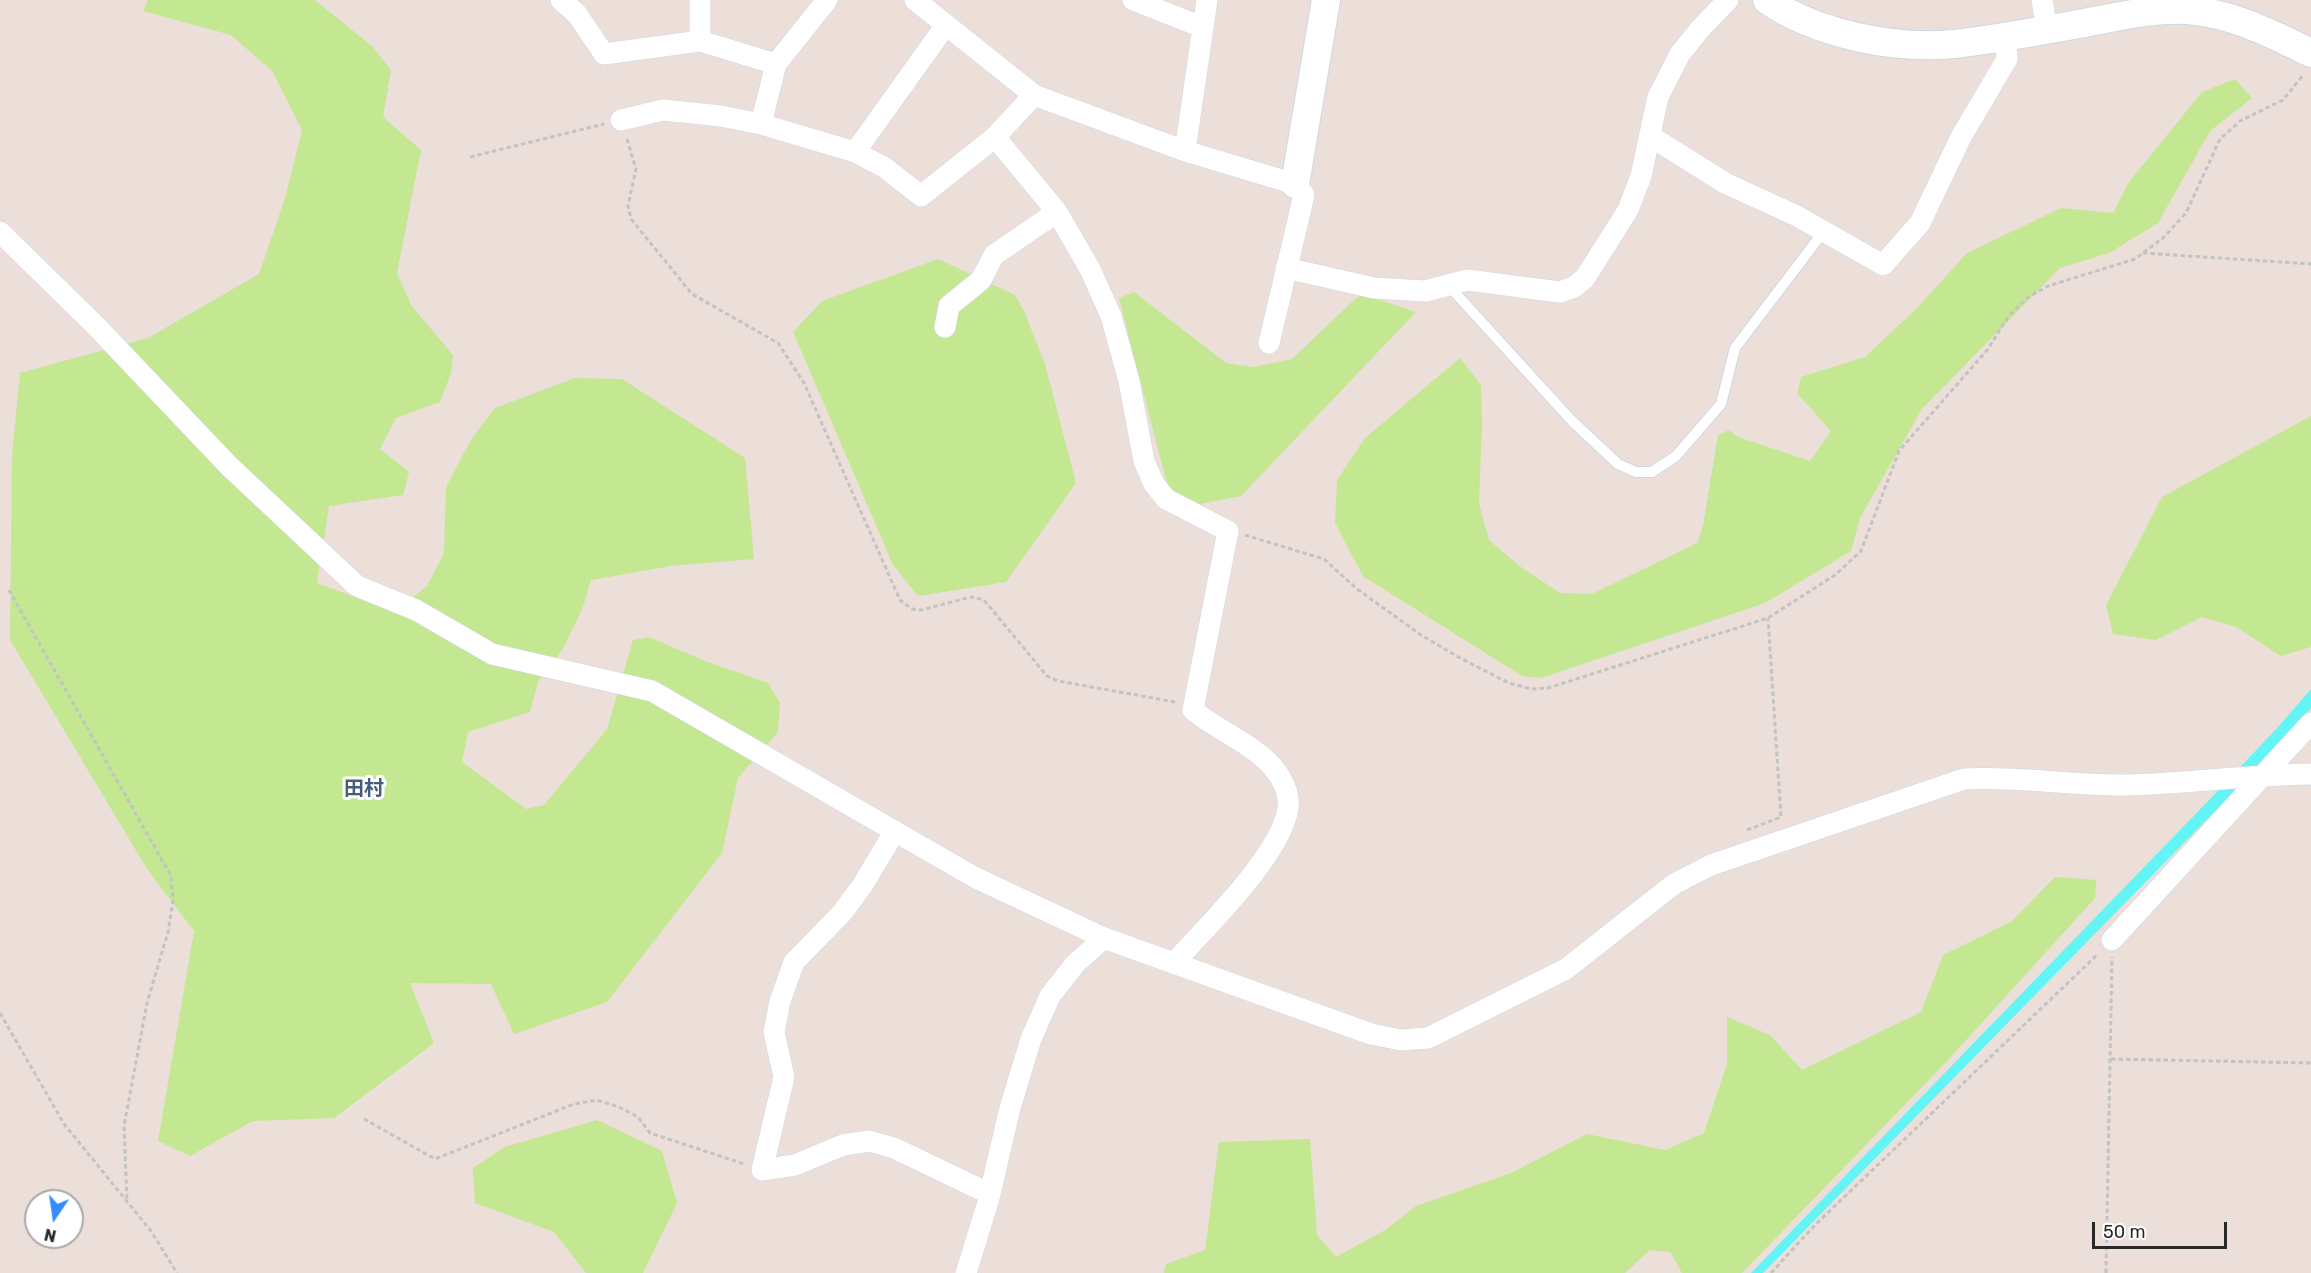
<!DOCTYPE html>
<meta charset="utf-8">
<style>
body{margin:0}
#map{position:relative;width:2311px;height:1273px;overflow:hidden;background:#ecdfd9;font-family:Rubik,sans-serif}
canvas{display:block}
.north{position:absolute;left:24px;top:1189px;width:60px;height:60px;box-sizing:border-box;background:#fff;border:2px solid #a9a9a9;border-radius:50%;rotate:193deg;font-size:16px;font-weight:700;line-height:24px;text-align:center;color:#282828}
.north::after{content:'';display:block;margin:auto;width:21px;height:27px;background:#338dff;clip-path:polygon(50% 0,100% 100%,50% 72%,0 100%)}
.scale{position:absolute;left:2092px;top:1222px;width:135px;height:27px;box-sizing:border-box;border:3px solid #282828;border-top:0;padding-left:8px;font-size:18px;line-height:21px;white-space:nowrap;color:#282828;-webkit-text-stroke:4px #fff;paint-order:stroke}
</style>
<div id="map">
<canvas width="2311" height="1273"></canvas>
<div class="north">N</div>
<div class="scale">50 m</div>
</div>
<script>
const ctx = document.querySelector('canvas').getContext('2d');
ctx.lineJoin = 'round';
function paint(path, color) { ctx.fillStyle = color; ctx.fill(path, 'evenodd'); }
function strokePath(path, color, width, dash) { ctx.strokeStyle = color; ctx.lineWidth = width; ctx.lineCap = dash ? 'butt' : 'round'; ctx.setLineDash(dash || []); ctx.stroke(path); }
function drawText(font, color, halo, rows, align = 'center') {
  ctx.font = font + ' Rubik,"Noto Sans JP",sans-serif'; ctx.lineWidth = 6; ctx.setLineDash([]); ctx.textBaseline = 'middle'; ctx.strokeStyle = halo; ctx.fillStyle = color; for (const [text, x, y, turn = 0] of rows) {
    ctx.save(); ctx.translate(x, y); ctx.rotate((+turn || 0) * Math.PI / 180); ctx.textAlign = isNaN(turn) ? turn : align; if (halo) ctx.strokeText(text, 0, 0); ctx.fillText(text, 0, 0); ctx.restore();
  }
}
paint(new Path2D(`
 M 148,0 L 315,0 L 373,47 L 391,70 L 383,117 L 421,150 L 397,273 L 411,305 L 453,355 L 451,373 L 440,402 L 396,418 L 380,449 L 409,472 L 403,495 L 329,506 L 317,583 L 395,612 L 427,586 L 444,553 L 446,487 L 472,438 L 495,408 L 575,378 L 622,379 L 745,458 L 754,559 L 671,566 L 591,580 L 583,607 L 564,647 L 538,682 L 530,712 L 468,732 L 462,762 L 526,809 L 544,805 L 607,729 L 633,640 L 649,637 L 705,661 L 768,683 L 780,703 L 778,732 L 738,778 L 722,853 L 607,1002 L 514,1034 L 491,984 L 410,983 L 434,1043 L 334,1118 L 253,1121 L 190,1156 L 158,1141 L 194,931 L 147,869 L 10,640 L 12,455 L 20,373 L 148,338 L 259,274 L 285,198 L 302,130 L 272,71 L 231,35 L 143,11 Z
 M 2235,79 L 2252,98 L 2210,131 L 2158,223 L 2109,253 L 2060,268 L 1922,409 L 1860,518 L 1851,551 L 1765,603 L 1541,678 L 1522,676 L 1363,576 L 1335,523 L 1337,480 L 1365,438 L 1460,358 L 1481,385 L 1482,424 L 1479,504 L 1489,540 L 1518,565 L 1560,593 L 1592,594 L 1697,543 L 1703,526 L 1718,435 L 1729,430 L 1738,437 L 1810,461 L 1831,431 L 1797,393 L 1801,377 L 1865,357 L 1917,308 L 1967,253 L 2061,208 L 2113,213 L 2129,182 L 2202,92 Z
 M 938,259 L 1015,295 L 1024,311 L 1045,364 L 1076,483 L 1006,582 L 918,596 L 893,565 L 793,332 L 822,301 Z
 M 1134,292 L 1226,363 L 1253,367 L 1292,359 L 1354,300 L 1362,294 L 1416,312 L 1241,496 L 1200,504 L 1168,488 L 1119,298 Z
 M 2311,416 L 2311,647 L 2281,656 L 2236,627 L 2202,617 L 2156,640 L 2113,634 L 2106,605 L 2162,497 Z
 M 2055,877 L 2096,880 L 2095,898 L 1948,1060 L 1742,1273 L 1682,1273 L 1670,1252 L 1650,1250 L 1625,1273 L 1164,1273 L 1166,1264 L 1205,1250 L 1219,1142 L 1310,1139 L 1317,1235 L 1336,1257 L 1385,1230 L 1416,1206 L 1511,1173 L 1587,1134 L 1665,1150 L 1704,1133 L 1727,1064 L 1727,1017 L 1770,1035 L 1802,1070 L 1921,1012 L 1943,955 L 2012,921 Z
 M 597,1120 L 662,1151 L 677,1203 L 643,1273 L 586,1273 L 554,1232 L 475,1203 L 473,1168 L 505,1147 Z`), '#c4e791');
paint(new Path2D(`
 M 2311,689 L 2311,708 L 2220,806 L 1763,1273 L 1751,1273 L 2211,798 L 2279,726 Z`), '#63f5f6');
const lane = new Path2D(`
 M 1448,285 L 1572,421 L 1618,464 L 1636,472 L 1652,472 L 1676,456 L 1721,404 L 1735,348 L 1824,231`);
const street = new Path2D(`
 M 561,0 L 577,14 L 604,54 L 700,41 L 776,64
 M 915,0 L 1034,95 L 1185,151 L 1295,184 L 1304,195 L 1269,343
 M 1133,0 L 1202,27
 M 2042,0 L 2047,29
 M 700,41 L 700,0
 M 621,120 L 663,110 L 721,116 L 761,124 L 855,152 L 884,167 L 921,196 L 995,137 L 1034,95
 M 761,124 L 776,64 L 827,0
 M 1650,136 L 1725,183 L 1797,216 L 1883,265 L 1920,223 L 1961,137 L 2007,59 L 2006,36
 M 995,137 L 1057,212 L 1090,269 L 1111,316 L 1129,381 L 1144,461 L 1154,484 L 1166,499 L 1228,531 L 1193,710 C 1218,731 1250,742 1272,766 C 1282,778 1290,792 1288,808 C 1282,854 1206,927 1174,963
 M 1185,151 L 1207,0
 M 855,152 L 946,25
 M 0,232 L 96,326 L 229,466 L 357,586 L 416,610 L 492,654 L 652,691 L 974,877 L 1104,938 L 1371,1034 L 1401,1040 L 1428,1038 L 1566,969 L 1674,884 L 1711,865 L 1964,779 C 2019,776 2074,786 2128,785 C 2189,783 2250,775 2311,774
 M 1286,268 L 1374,288 L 1426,291 L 1467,280 L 1560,292 L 1574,287 L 1585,278 L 1628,210 L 1641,176 L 1658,97 L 1680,54 L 1700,29 L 1728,0
 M 945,327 L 949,306 L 981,280 L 994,255 L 1057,212
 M 895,831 L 862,886 L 841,914 L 794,962 L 780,1001 L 774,1032 L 784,1077 L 762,1170 L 795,1165 L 843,1145 L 869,1141 L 894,1148 L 990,1194
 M 2112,940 L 2311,723
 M 966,1273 L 988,1202 L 1010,1108 L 1031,1039 L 1050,996 L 1075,964 L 1104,938`);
const secondary = new Path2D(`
 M 1767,0 C 1816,34 1895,50 1954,44 C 1998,39 2041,31 2084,23 C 2118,17 2153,8 2187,10 C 2232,13 2272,34 2311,53
 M 1295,184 L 1326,0`);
strokePath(lane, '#ced7e3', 12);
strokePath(street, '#ced7e3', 22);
strokePath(secondary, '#ced7e3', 30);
strokePath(new Path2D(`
 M 627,139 L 636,169 L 628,206 L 631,219 L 692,294 L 778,343 L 804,383 L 900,600 L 912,609 L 921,610 L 971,597 L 984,600 L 1047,676 L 1058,681 L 1175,702
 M 470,157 L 604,124
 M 2143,253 L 2311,264
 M 1245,535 L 1324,559 L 1357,589 L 1421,635 L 1460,658 L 1509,683 L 1531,689 L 1548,688 L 1768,618 L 1835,575 L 1861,551 L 1899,451 L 1988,349 L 2008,317 L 2027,298 L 2048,286 L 2135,259 L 2163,238 L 2186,213 L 2220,139 L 2240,121 L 2283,100 L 2304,74
 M 9,590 L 171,876 L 173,900 L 168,932 L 147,1003 L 124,1126 L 127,1201
 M 1747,830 L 1781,817 L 1768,618
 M 0,1013 L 64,1124 L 151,1231 L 177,1273
 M 2111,1059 L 2311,1063
 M 364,1119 L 435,1159 L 574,1104 L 597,1100 L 619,1107 L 638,1117 L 650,1133 L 744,1164
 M 1771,1273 L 1815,1225 L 2098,954
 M 2106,1273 L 2112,957`), '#c3c3c3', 3, [4.5, 3]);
strokePath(lane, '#fff', 10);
strokePath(street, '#fff', 21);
strokePath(secondary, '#fff', 28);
drawText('bold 20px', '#465d7c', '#fff', [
 ["田村",364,789]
]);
</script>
